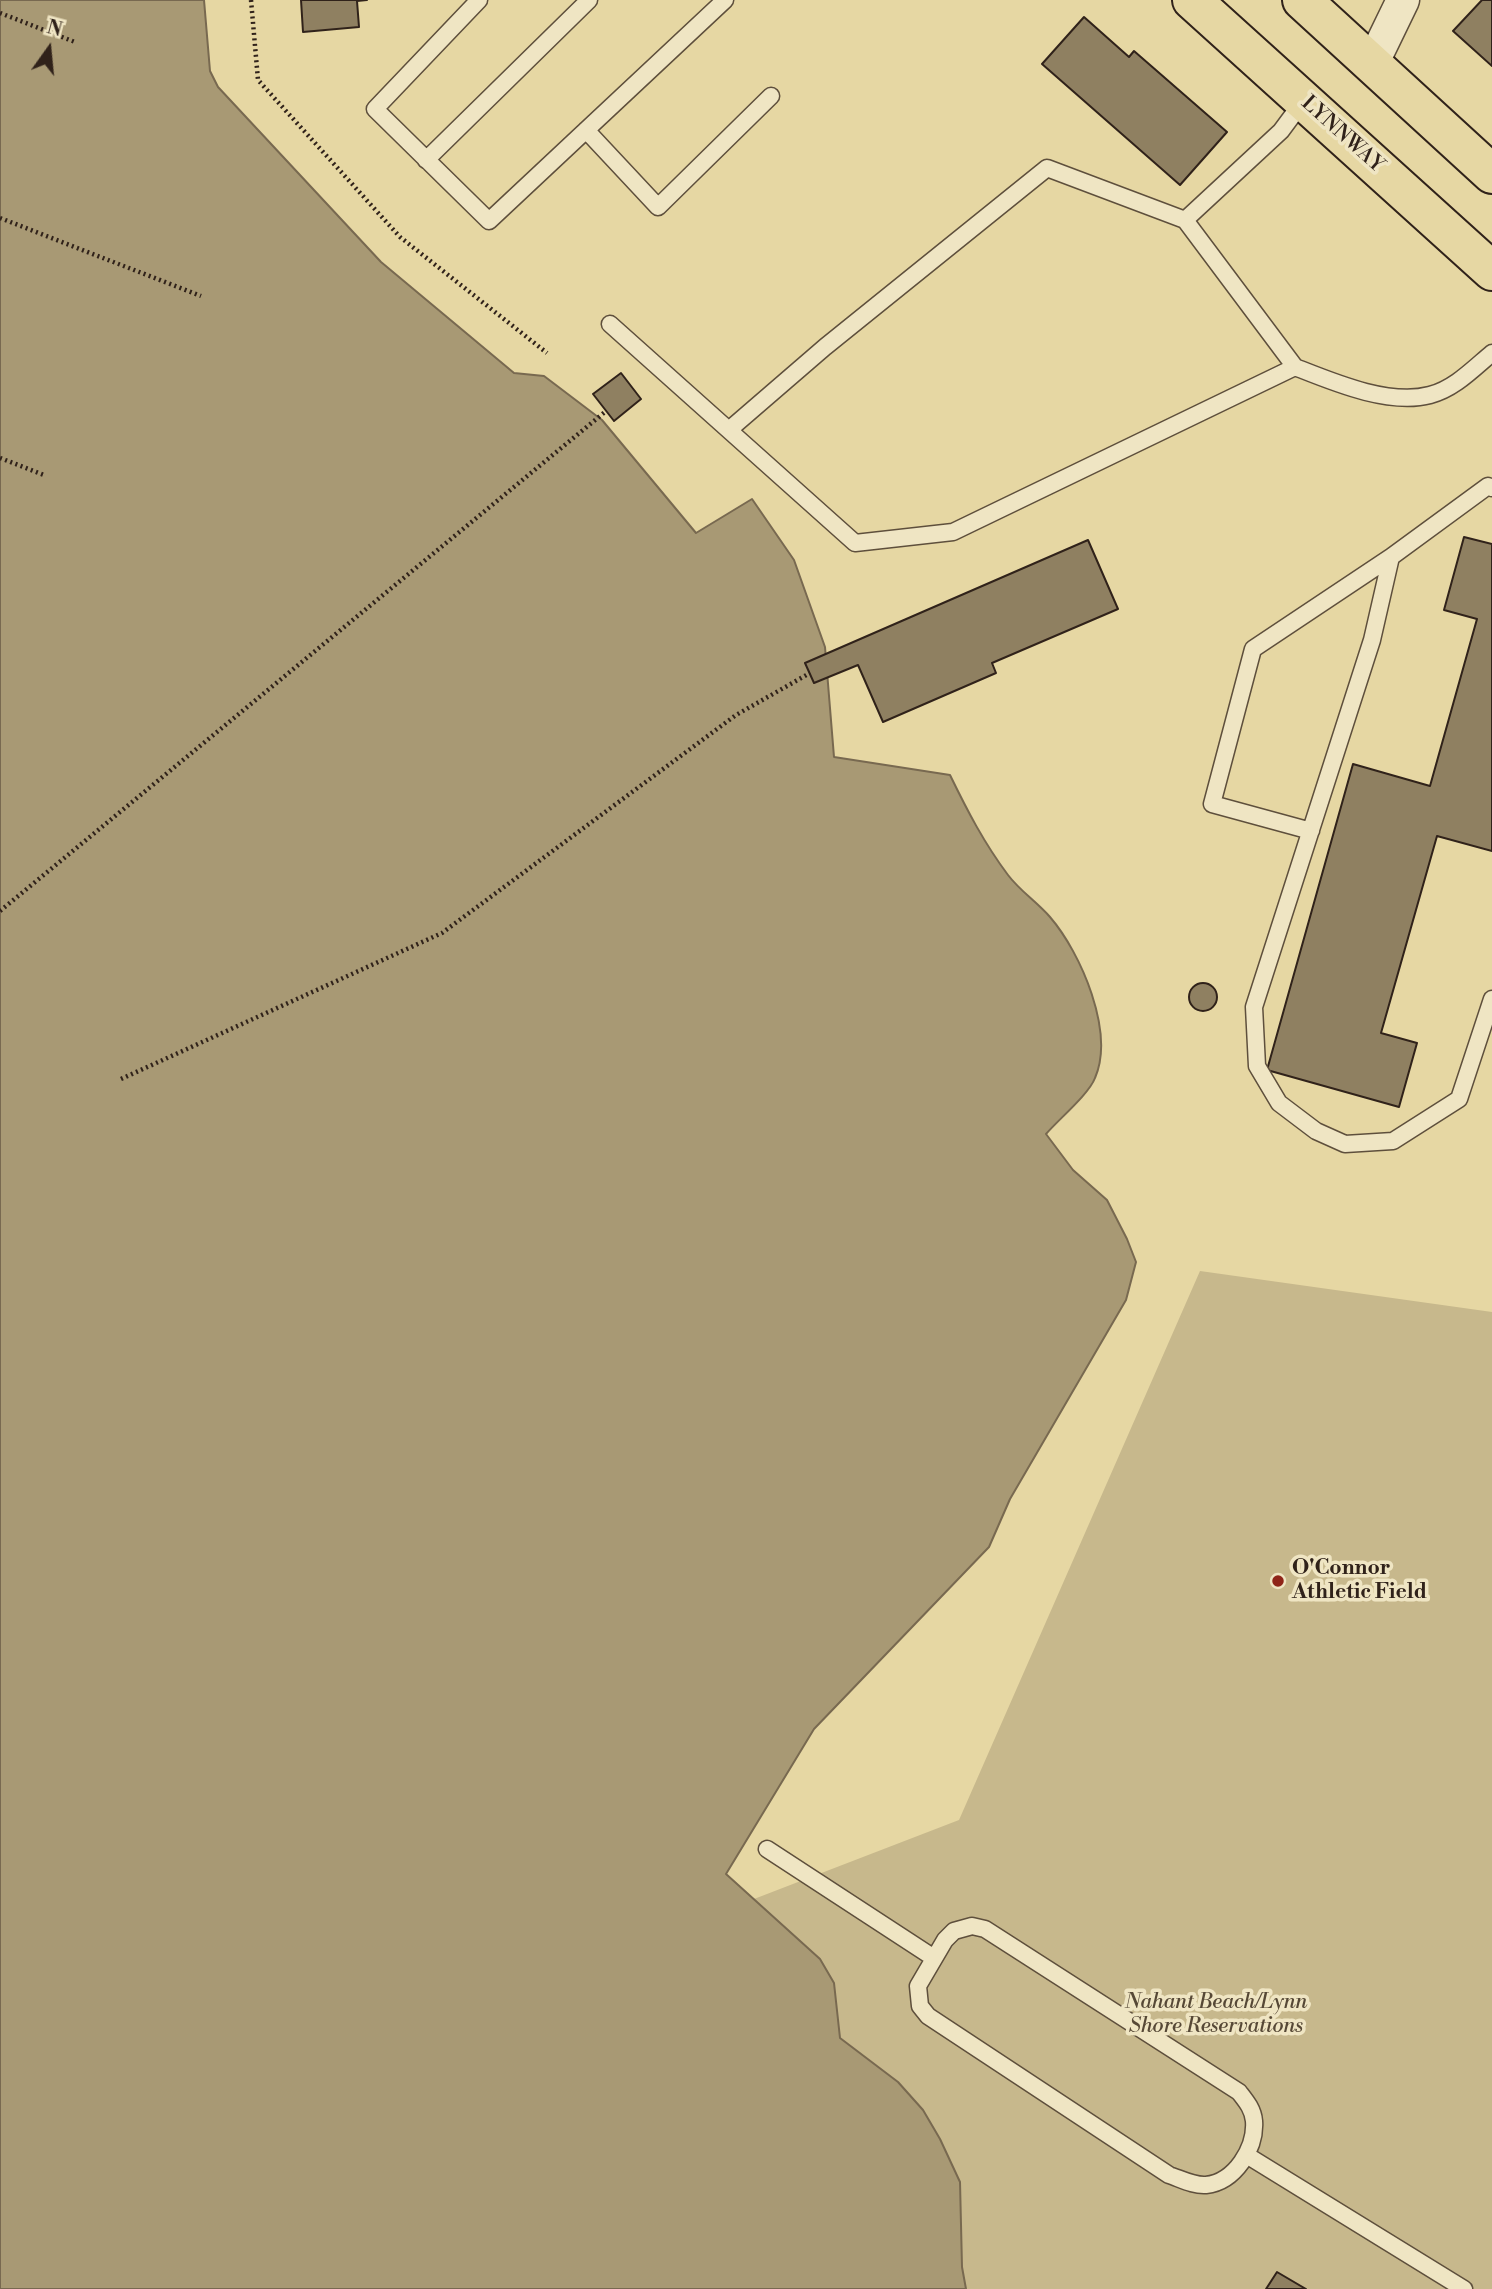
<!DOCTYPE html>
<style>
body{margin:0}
#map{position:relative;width:1492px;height:2289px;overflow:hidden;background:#e6d7a3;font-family:"Libre Bodoni",serif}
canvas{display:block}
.north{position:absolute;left:14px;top:14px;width:70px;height:70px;-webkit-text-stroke:5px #efe5c3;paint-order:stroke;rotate:15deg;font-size:19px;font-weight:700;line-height:28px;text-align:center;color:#30221a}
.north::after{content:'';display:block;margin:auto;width:24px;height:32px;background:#30221a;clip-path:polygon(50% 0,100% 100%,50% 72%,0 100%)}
</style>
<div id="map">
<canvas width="1492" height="2289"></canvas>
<div class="north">N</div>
</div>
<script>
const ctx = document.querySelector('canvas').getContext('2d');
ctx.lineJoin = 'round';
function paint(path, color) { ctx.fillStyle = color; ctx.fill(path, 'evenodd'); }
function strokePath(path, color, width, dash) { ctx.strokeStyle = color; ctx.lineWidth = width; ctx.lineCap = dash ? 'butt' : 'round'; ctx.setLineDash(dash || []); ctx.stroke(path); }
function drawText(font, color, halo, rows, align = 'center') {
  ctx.font = font + ' "Libre Bodoni",serif'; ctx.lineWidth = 7; ctx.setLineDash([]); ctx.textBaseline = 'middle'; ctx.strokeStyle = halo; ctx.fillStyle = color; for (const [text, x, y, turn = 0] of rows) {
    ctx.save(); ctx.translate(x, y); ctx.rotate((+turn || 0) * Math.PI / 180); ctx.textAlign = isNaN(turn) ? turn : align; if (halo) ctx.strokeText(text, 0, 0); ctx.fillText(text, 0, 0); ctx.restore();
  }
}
paint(new Path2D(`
 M 1046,1134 L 1073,1170 L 1107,1200 L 1127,1239 L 1136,1262 L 1126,1300 L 1010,1499 L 989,1547 L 813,1729 L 726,1874 L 754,1899 L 959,1820 L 1200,1271 L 1492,1312 L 1492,2289 L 559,2289 L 563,1946 Z`), '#c7b88c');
const water = new Path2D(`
 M 0,0 L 204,0 L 210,71 L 218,87 L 381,262 L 514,373 L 544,376 L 602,420 L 696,533 L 752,499 L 794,560 L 825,647 L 834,757 L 950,775 C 967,810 984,843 1008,875 C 1020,891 1037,902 1050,917 C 1081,953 1115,1032 1095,1078 C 1089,1094 1059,1119 1046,1134 L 1073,1170 L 1107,1200 L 1127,1239 L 1136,1262 L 1126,1300 L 1010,1499 L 989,1547 L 814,1729 L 726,1874 L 820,1959 L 834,1983 L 840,2038 L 898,2082 L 923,2110 L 940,2139 L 960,2182 L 962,2267 L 966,2289 L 0,2289 Z`);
paint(water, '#a89974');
strokePath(water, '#786950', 2);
const building = new Path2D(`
 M 301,0 L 367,0 L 357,1 L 359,27 L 303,32 Z
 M 1482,0 L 1492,0 L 1492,66 L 1453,31 Z
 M 1084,17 L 1129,57 L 1134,51 L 1227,132 L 1180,185 L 1042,64 Z
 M 621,373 L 641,399 L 614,421 L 593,394 Z
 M 1464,537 L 1492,544 L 1492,851 L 1437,836 L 1381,1033 L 1417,1043 L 1399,1107 L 1267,1070 L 1353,764 L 1430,786 L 1477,619 L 1444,610 Z
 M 1088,540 L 1118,609 L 992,663 L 996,673 L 883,722 L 858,665 L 814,683 L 805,663 Z
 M1189 997a14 14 0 1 1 28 0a14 14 0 1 1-28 0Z
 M 1277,2272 L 1306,2289 L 1266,2289 Z`);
paint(building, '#8f8061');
strokePath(building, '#30221a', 2);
const service = new Path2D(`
 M 479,0 L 375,109 L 489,221 L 725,0
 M 586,130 L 658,207 L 771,96
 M 426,160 L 589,0
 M 610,324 L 855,543 L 953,532 L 1295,367 L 1185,220 L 1281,131 L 1304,100
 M 1295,367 C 1333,382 1389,406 1430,395 C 1454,389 1473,369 1492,353
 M 730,429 L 825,347 L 1047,168 L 1185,220
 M 1492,488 L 1488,486 L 1391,557 L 1372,640 L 1254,1007 L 1257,1066 L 1279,1103 L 1316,1131 L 1345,1144 L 1393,1141 L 1459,1099 L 1492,999
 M 1311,831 L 1212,804 L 1253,649 L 1391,557
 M 767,1849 L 934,1958
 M 972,1926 L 985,1929 L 1239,2092 C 1246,2101 1253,2109 1254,2121 C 1256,2148 1235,2182 1206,2185 C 1194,2186 1181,2179 1169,2175 L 928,2016 L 920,2006 L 918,1986 L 945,1940 L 954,1931 Z
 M 1248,2156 L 1464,2289`);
const minor = new Path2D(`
 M 1372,64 L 1403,0`);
const trunk = new Path2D(`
 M 1192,0 L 1492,271
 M 1302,0 L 1492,174`);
strokePath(service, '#5e4f3c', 19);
strokePath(minor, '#5e4f3c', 35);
strokePath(trunk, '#30221a', 42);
strokePath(new Path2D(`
 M 251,0 L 258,80 L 400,237 L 547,353
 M 0,13 L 75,42
 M 0,218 L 201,296
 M 0,458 L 44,475
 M 0,911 L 606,411
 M 121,1079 L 442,933 L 736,715 L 810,673`), '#30221a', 4.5, [2, 3.5]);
strokePath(service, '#efe5c3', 16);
strokePath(minor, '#efe5c3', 32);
strokePath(trunk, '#e6d7a3', 38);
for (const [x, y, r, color] of [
 [1278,1581,7,"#8f2418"]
]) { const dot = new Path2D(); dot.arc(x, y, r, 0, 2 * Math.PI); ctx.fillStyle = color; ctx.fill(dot); strokePath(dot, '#efe5c3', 2.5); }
drawText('21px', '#30221a', '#efe5c3', [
 ["LYNNWAY",1342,135,42]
]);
drawText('bold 21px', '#30221a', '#efe5c3', [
 ["O'Connor",1292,1569],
 ["Athletic Field",1292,1593]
], 'left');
drawText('italic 21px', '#564836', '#efe5c3', [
 ["Nahant Beach/Lynn",1216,2003],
 ["Shore Reservations",1216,2027]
]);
</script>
